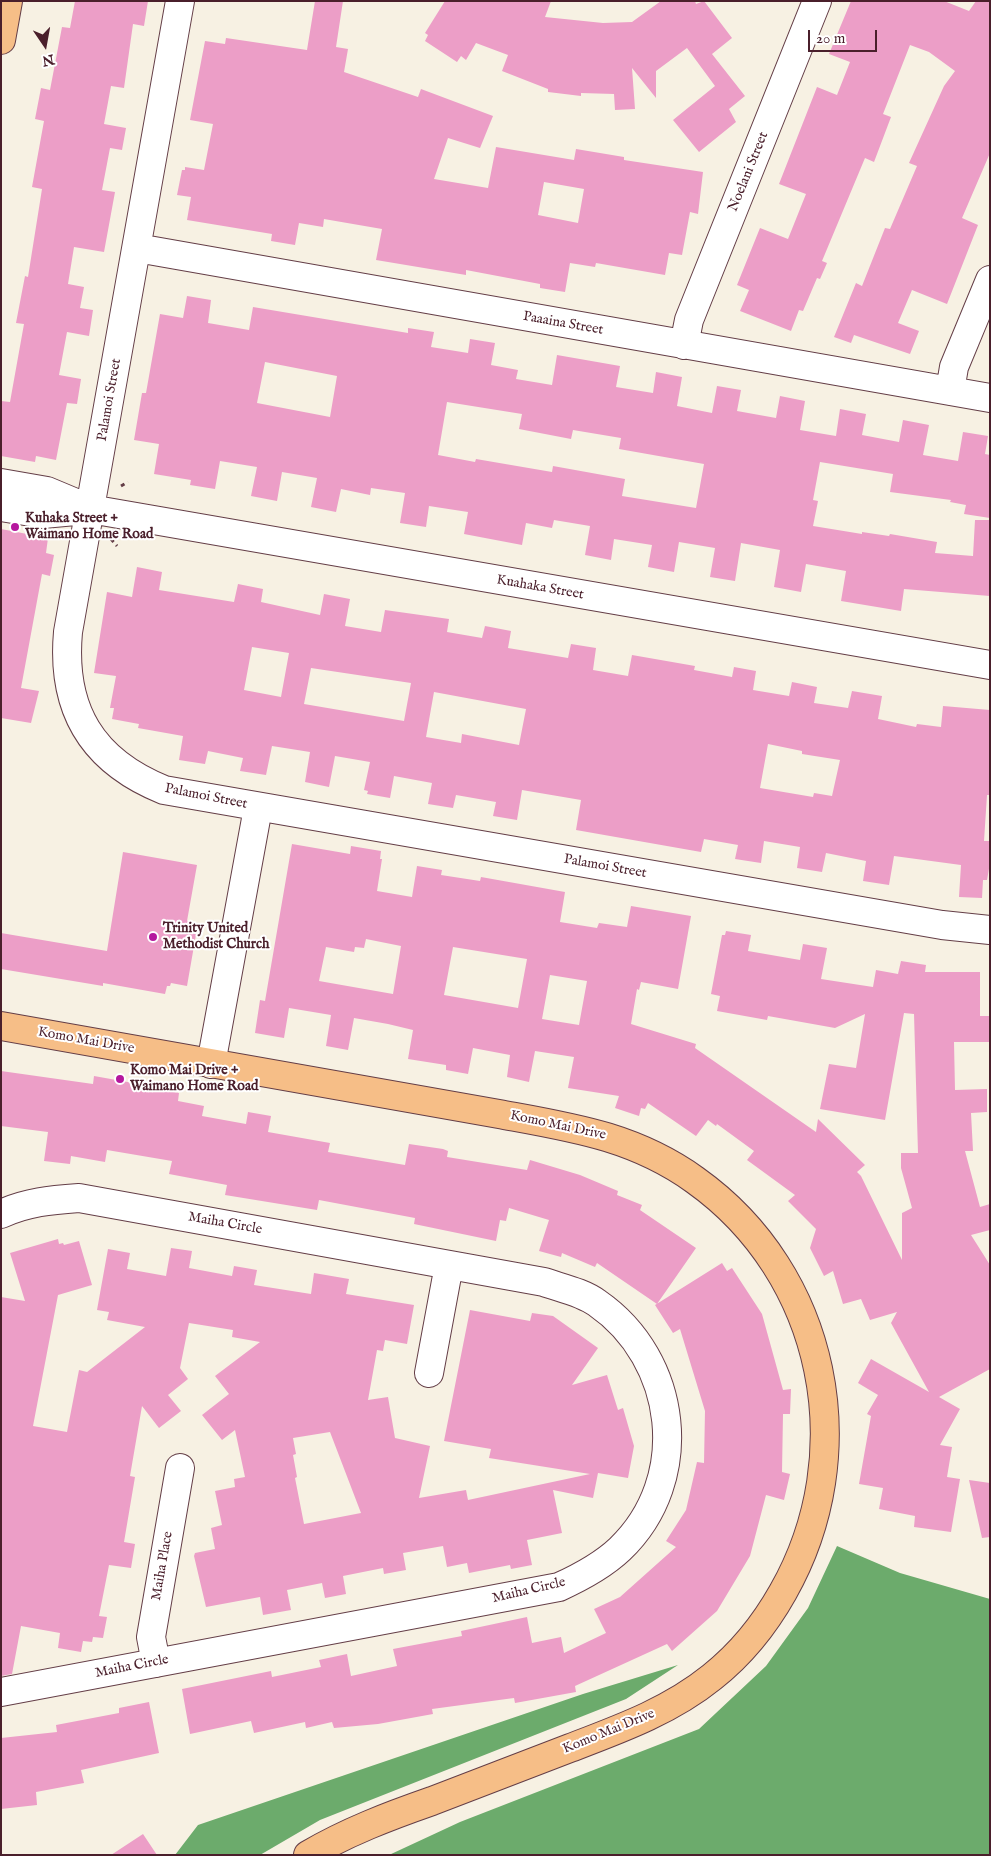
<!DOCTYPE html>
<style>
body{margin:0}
#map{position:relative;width:991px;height:1856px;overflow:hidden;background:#f7f1e3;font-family:"IM FELL English",serif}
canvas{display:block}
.frame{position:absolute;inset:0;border:2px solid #4a1f2b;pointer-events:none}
.north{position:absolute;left:20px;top:20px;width:50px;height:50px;-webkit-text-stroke:4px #fff;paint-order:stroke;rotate:168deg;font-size:14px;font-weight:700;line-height:20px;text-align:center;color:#4a1f2b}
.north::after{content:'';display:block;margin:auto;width:18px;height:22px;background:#4a1f2b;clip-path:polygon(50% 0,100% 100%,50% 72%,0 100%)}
.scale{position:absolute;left:808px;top:30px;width:69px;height:22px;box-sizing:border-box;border:2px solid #4a1f2b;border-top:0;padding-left:6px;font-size:15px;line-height:18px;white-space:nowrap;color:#4a1f2b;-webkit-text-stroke:4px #fff;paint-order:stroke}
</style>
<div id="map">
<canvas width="991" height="1856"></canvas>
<div class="frame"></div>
<div class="north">N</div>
<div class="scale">20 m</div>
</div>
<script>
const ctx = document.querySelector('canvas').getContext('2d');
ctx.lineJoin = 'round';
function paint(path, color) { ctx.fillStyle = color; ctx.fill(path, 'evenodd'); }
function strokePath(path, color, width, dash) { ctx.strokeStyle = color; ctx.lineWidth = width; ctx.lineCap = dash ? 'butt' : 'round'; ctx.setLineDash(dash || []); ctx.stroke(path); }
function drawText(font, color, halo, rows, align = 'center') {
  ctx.font = font + ' "IM FELL English",serif'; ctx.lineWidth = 4; ctx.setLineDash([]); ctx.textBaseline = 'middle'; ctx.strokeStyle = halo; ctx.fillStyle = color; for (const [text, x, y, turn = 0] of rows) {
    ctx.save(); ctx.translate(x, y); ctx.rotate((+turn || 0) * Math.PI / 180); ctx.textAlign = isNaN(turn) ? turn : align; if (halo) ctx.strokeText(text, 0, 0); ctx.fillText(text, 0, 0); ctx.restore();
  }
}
paint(new Path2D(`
 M 837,1546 L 900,1573 L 990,1599 L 990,1855 L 389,1855 L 460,1822 L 699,1729 L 766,1666 L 808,1608 Z
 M 678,1665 L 626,1699 L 320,1820 L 260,1855 L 175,1855 L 198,1825 L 583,1694 Z`), '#6cab6c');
paint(new Path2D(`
 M 75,1 L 148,1 L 144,26 L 133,24 L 124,88 L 111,86 L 104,124 L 126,128 L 122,150 L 110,148 L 102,190 L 115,192 L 104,252 L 74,247 L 68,284 L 84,287 L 80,308 L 93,310 L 89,336 L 67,332 L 59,375 L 81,379 L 77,404 L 67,403 L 56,460 L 36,456 L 35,462 L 1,456 L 1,401 L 10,402 L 24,324 L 16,323 L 25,276 L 28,277 L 42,189 L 32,187 L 44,121 L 35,119 L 41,88 L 50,90 L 62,27 L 70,28 Z
 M 315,1 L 343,1 L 336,47 L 348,49 L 344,72 L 418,97 L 421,89 L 493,116 L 480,148 L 448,138 L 434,179 L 488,188 L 496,147 L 574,160 L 576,149 L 624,157 L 624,160 L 703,172 L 698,214 L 690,212 L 682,255 L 669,253 L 665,275 L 596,263 L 595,267 L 570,263 L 565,292 L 540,288 L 540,284 L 466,270 L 466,275 L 376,260 L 382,229 L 324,219 L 323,227 L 299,223 L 295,245 L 271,241 L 272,234 L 187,220 L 191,197 L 177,195 L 182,170 L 185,170 L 185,167 L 204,170 L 213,124 L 190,120 L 205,41 L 225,44 L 226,38 L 307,50 ZM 544,182 L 584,189 L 578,223 L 538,215 Z
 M 445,1 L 551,1 L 545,17 L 603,23 L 632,22 L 661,1 L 695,1 L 696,4 L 704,1 L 732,38 L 712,54 L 745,96 L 729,109 L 736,122 L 699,152 L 673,120 L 715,86 L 687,48 L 656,71 L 656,98 L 632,68 L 635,109 L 615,110 L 614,94 L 581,93 L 581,96 L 548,92 L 548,89 L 502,71 L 508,55 L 476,43 L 466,60 L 461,56 L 457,62 L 425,41 L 428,35 L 425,33 Z
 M 851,1 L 944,1 L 969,11 L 976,1 L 990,1 L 990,153 L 962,218 L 978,225 L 947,304 L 912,290 L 898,323 L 919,331 L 910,354 L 854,335 L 851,343 L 834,337 L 856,283 L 862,286 L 885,228 L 890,229 L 917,166 L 909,163 L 944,86 L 955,71 L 929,52 L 910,45 L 883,114 L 891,117 L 874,162 L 865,158 L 822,261 L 827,263 L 820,279 L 817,278 L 803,311 L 799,310 L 791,331 L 740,311 L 749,290 L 737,285 L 760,228 L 788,239 L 806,194 L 779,184 L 817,87 L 837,95 L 850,62 L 829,54 Z
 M 187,296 L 211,300 L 208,323 L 249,330 L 253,307 L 408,333 L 408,328 L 434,332 L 431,347 L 468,353 L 470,339 L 495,343 L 491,365 L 518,370 L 516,379 L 552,385 L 557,355 L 620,366 L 616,387 L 653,393 L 656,372 L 682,377 L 677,406 L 712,413 L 717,386 L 741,390 L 737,411 L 776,418 L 780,396 L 805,401 L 800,430 L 836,436 L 840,409 L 866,414 L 862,435 L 899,442 L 903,420 L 929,425 L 923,455 L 958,461 L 963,432 L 988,436 L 985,454 L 990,455 L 990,518 L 964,514 L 966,505 L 950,502 L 951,500 L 890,492 L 893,474 L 820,462 L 813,500 L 818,501 L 813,526 L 862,534 L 862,532 L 889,536 L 890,534 L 937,542 L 935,553 L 973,556 L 975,520 L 990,520 L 990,596 L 904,589 L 901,611 L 841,601 L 846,571 L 806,564 L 801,592 L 774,587 L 780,550 L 741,543 L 735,581 L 710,577 L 715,548 L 679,542 L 674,572 L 648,567 L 652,545 L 614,539 L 611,560 L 585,555 L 590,526 L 554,520 L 552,528 L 526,523 L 522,545 L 464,534 L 468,512 L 429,506 L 426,527 L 400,523 L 405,493 L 371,488 L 370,495 L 341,489 L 336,512 L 311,507 L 317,478 L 282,472 L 277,501 L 251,496 L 257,467 L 220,461 L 215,489 L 190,485 L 191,480 L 154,474 L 159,444 L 134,440 L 142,393 L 146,393 L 160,314 L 183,318 ZM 265,362 L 337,376 L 330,417 L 257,403 ZM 447,402 L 522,414 L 519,429 L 571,439 L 573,430 L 621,438 L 619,449 L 704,464 L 696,508 L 622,496 L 625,479 L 553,466 L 552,472 L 476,459 L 475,462 L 438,455 Z
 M 1,529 L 48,538 L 46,553 L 54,555 L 50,576 L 42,574 L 21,688 L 39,691 L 31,723 L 1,718 Z
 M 137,567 L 162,572 L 159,590 L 234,602 L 238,584 L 263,589 L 261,602 L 320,615 L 324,594 L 350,599 L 345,626 L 381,632 L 385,610 L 449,619 L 447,632 L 482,638 L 485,626 L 511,631 L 508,648 L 568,658 L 571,644 L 596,648 L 593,670 L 628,676 L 632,655 L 695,666 L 694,670 L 732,677 L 734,667 L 756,671 L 753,690 L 789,696 L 792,682 L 817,687 L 814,703 L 848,708 L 852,691 L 882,696 L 878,719 L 916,727 L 917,724 L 941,727 L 943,706 L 990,710 L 990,795 L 987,795 L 984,841 L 990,841 L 990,863 L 987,880 L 983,880 L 982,898 L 959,897 L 961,865 L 894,856 L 889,885 L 863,881 L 866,861 L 826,853 L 822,872 L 797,868 L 800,847 L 764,841 L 761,863 L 735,859 L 738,845 L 704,839 L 701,852 L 576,830 L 581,800 L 522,790 L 517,820 L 493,816 L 496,802 L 456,795 L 453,808 L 428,804 L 432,783 L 394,776 L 390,798 L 367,794 L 368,791 L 364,790 L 370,762 L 335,756 L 329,787 L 305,782 L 310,752 L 272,746 L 266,775 L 240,771 L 243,758 L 208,751 L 205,764 L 179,760 L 183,736 L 138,728 L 139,724 L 112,719 L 114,708 L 110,708 L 116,676 L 94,673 L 107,592 L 132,597 ZM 252,647 L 289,653 L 281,697 L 244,690 ZM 311,668 L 411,683 L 404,721 L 304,704 ZM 434,692 L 526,709 L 519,745 L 462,734 L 461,743 L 426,737 ZM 768,744 L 802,751 L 802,754 L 840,760 L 832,796 L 814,793 L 813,797 L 760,788 Z
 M 292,844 L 350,854 L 351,846 L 381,851 L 380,859 L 382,859 L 377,891 L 412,897 L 417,866 L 442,870 L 441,875 L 480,881 L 481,877 L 565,892 L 560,922 L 597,928 L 599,923 L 627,927 L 631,906 L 691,916 L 678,989 L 641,982 L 639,990 L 637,989 L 631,1024 L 696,1044 L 695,1048 L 816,1132 L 818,1119 L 865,1165 L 857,1172 L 861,1176 L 902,1260 L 902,1213 L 912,1208 L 901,1168 L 901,1153 L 918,1153 L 914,1014 L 904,1013 L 885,1120 L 820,1109 L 829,1064 L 856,1068 L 865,1014 L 835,1028 L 768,1016 L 767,1020 L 717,1011 L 720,996 L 711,994 L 722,935 L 725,935 L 726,931 L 751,935 L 748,951 L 800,960 L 803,944 L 827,948 L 821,979 L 873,987 L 876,970 L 898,974 L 901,961 L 926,965 L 925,972 L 980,972 L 980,1016 L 990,1016 L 990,1042 L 954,1042 L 955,1090 L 987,1089 L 987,1112 L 971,1113 L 973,1151 L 965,1151 L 980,1207 L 990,1204 L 990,1230 L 971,1235 L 990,1265 L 990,1369 L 939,1397 L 960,1409 L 940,1445 L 952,1447 L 947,1477 L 960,1479 L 951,1532 L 914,1527 L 915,1516 L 879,1509 L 883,1488 L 859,1484 L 871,1416 L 867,1414 L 878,1395 L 858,1383 L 871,1359 L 929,1392 L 891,1323 L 897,1312 L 870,1320 L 861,1299 L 843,1304 L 833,1271 L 824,1276 L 810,1248 L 816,1229 L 788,1201 L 795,1195 L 747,1160 L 754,1151 L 717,1124 L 716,1126 L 708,1120 L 696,1136 L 648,1103 L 645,1109 L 641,1108 L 639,1116 L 615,1108 L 619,1096 L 568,1088 L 574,1057 L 535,1051 L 529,1082 L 507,1077 L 510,1055 L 473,1048 L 468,1074 L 446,1070 L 446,1065 L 408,1059 L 413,1030 L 388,1024 L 354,1018 L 348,1050 L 326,1046 L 331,1015 L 289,1008 L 284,1038 L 255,1033 L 260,1000 L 265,1001 ZM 366,939 L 401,946 L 393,994 L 319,981 L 326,947 L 354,952 L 355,947 L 364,948 ZM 453,947 L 527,959 L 518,1008 L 444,995 ZM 550,975 L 587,981 L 579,1025 L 542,1019 Z
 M 123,852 L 197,865 L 187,921 L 198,923 L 187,986 L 171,983 L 170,986 L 167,986 L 165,994 L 103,983 L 103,986 L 1,969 L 1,933 L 107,951 Z
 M 1,1071 L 93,1084 L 94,1076 L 150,1086 L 150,1088 L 179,1093 L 178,1101 L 204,1106 L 202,1116 L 246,1124 L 248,1112 L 271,1116 L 268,1132 L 330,1143 L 328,1152 L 405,1165 L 409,1144 L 443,1149 L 448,1151 L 447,1157 L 527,1170 L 530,1160 L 580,1175 L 618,1191 L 617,1195 L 642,1205 L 640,1210 L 696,1248 L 657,1304 L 597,1263 L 595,1267 L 562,1253 L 561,1257 L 539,1251 L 549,1220 L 509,1208 L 506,1221 L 500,1220 L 496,1241 L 414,1224 L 415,1218 L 319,1200 L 317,1210 L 225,1195 L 227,1185 L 169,1174 L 172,1161 L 107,1150 L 105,1162 L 71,1156 L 70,1164 L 44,1161 L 48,1132 L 1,1126 Z
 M 58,1239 L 59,1244 L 63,1243 L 64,1245 L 79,1241 L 92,1285 L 58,1295 L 33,1426 L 67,1432 L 79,1370 L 87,1372 L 145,1327 L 107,1320 L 109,1312 L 97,1310 L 108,1249 L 130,1253 L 127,1269 L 166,1276 L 171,1248 L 192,1251 L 189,1268 L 232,1276 L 234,1266 L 257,1270 L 254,1285 L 311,1294 L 314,1273 L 349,1279 L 346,1294 L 414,1305 L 407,1344 L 385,1340 L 383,1351 L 377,1350 L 368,1400 L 388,1397 L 395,1438 L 430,1446 L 419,1498 L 466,1490 L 468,1500 L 590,1474 L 489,1458 L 491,1449 L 444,1441 L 470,1310 L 530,1321 L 532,1313 L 553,1316 L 598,1348 L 572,1385 L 607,1375 L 618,1410 L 623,1408 L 634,1446 L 628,1478 L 598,1473 L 593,1498 L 553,1490 L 562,1533 L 527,1540 L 532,1565 L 511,1569 L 510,1565 L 469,1573 L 467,1563 L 447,1567 L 443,1546 L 403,1553 L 406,1570 L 384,1574 L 383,1568 L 343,1576 L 346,1594 L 325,1598 L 322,1583 L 287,1590 L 291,1610 L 263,1615 L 260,1597 L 206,1607 L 194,1556 L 195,1553 L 215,1549 L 211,1528 L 222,1525 L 215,1491 L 235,1487 L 234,1479 L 245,1477 L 235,1430 L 222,1440 L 202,1415 L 229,1394 L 215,1376 L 260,1342 L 232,1337 L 233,1330 L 189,1323 L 180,1368 L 188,1379 L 168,1395 L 181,1411 L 159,1428 L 142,1406 L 130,1476 L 135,1477 L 124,1542 L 135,1544 L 131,1568 L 109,1565 L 99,1616 L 107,1617 L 103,1638 L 93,1637 L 92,1642 L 83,1641 L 81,1652 L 58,1648 L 60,1633 L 21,1626 L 12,1674 L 1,1676 L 1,1297 L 25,1301 L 10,1253 ZM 330,1432 L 361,1513 L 304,1524 L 295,1478 L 297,1477 L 293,1455 L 296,1454 L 293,1438 Z
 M 722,1263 L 727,1271 L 732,1268 L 762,1314 L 783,1390 L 791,1389 L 790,1414 L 783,1414 L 782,1472 L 790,1474 L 784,1500 L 766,1495 L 750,1556 L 717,1611 L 672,1651 L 667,1644 L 575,1686 L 576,1692 L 515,1703 L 514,1698 L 432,1709 L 433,1714 L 378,1724 L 334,1728 L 332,1722 L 306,1728 L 305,1722 L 254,1733 L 251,1721 L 190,1734 L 182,1689 L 271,1671 L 272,1677 L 321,1667 L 319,1660 L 347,1654 L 351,1676 L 397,1666 L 393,1649 L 462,1636 L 461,1631 L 527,1617 L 532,1643 L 561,1637 L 564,1653 L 606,1633 L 594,1609 L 620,1597 L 676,1547 L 666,1541 L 686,1510 L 697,1462 L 704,1463 L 705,1411 L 680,1329 L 673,1333 L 655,1305 Z
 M 969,1480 L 990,1483 L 990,1537 L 982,1538 Z
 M 149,1702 L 159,1753 L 81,1770 L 84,1783 L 36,1792 L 37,1805 L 1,1809 L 1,1738 L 57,1732 L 56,1725 L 119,1713 L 119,1708 Z
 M 143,1834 L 157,1855 L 111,1855 Z`), '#ec9ec7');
const minor = new Path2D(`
 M 180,1 L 68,632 C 61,710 92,761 164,790 L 942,925 L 990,930
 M 137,248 L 990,398
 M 684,345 L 689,320 L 817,1
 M 950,391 L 954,367 L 990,280
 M 1,483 L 47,491 L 90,509 L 990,665
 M 1,507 L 43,514 L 86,510
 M 211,1064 L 258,808
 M 1,1214 C 27,1202 51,1200 79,1198 L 544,1282 C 561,1288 582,1292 597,1303 C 678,1359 693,1479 620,1549 C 602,1566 581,1577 559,1587 L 1,1692
 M 429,1373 L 449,1265
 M 156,1663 L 151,1637 L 180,1468`);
const major = new Path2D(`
 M 1,40 L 8,1
 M 1,1026 L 499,1114 C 570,1127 634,1136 695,1180 C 827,1274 862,1453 783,1592 C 765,1624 741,1654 712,1677 C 670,1711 620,1729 570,1748 C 524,1766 478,1783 432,1801 C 389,1816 347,1832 308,1855`);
strokePath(minor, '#643e47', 30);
strokePath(major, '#643e47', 30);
strokePath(new Path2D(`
 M 121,486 L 128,482
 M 111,539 L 117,546`), '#643e47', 3, [4, 4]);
strokePath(minor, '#fff', 28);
strokePath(major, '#f6be87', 28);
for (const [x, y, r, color] of [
 [15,527,5,"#b5179e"],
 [153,937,5,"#b5179e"],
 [120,1079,5,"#b5179e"]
]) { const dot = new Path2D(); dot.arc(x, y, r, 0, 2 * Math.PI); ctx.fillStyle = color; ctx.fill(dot); strokePath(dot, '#fff', 2); }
drawText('14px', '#4a1f2b', '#fff', [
 ["Noelani Street",749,172,-68],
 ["Paaaina Street",563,324,10],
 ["Palamoi Street",110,400,-80],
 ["Kuahaka Street",540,588,10],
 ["Palamoi Street",206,797,11],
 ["Palamoi Street",605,867,10],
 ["Komo Mai Drive",86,1041,10],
 ["Komo Mai Drive",558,1126,12],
 ["Maiha Circle",225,1224,10],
 ["Maiha Place",163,1566,-80],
 ["Maiha Circle",529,1591,-13],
 ["Maiha Circle",132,1667,-11],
 ["Komo Mai Drive",609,1732,-22]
]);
drawText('bold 14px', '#4a1f2b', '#fff', [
 ["Kuhaka Street +",25,519],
 ["Waimano Home Road",25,535],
 ["Trinity United",163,929],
 ["Methodist Church",163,945],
 ["Komo Mai Drive +",130,1071],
 ["Waimano Home Road",130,1087]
], 'left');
</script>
